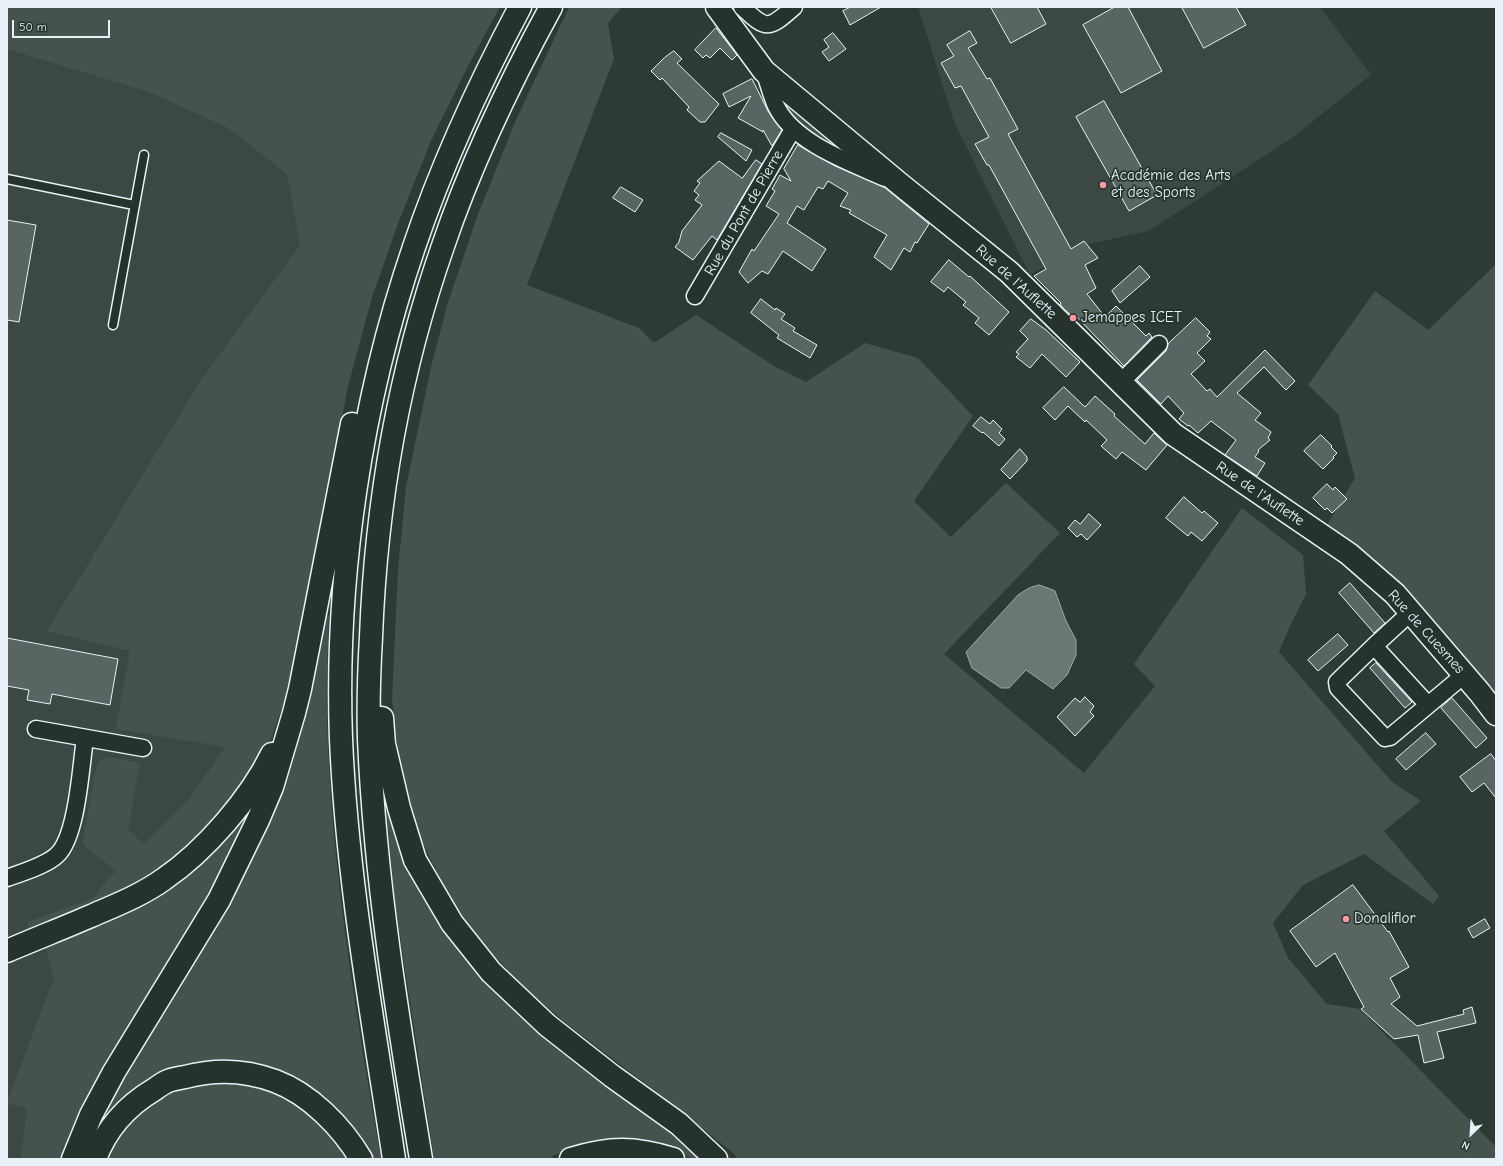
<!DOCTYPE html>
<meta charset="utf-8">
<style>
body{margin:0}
#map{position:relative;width:1503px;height:1166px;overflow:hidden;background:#2e3b35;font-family:"Comic Neue",sans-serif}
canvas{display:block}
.frame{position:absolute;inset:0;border:8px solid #e8f1f8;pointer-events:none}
.north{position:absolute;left:1451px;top:1114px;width:40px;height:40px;-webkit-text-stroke:3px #26332d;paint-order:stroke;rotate:205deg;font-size:11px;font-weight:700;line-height:16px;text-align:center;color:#e8f1f8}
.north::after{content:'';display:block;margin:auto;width:14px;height:18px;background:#e8f1f8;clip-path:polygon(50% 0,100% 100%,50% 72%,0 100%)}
.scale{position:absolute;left:12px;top:20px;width:98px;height:18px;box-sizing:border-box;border:2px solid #e8f1f8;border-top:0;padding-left:5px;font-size:12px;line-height:14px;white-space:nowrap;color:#e8f1f8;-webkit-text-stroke:3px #26332d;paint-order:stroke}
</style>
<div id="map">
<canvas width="1503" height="1166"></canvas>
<div class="frame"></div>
<div class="north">N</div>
<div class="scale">50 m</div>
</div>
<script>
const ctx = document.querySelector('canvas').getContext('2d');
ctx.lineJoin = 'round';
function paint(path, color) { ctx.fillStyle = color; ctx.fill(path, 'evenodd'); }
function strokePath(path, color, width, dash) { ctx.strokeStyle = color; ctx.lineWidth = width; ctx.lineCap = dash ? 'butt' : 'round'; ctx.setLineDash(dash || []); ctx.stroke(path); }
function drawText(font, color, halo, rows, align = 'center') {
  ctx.font = font + ' "Comic Neue",sans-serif'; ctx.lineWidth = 3.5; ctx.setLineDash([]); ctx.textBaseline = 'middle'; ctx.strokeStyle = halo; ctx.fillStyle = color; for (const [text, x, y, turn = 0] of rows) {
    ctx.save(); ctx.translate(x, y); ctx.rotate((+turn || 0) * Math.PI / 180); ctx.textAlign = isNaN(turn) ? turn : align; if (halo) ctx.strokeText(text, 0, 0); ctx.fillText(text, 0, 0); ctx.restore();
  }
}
paint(new Path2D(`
 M 7,7 L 399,221 L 372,297 L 348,386 L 301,630 L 286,697 L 247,815 L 225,865 L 157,983 L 104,1064 L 77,1118 L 61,1159 L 7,1159 Z
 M 918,7 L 1320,7 L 1371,75 L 1292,138 L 1149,231 L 1089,244 L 1030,275 L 954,122 Z`), '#3b4843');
paint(new Path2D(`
 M 7,7 L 500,7 L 468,66 L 430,143 L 399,221 L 372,297 L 348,386 L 301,630 L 286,697 L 265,753 L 223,818 L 145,884 L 28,933 L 28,922 L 93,898 L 107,880 L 116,871 L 82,844 L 96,768 L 99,761 L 110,757 L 140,763 L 128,829 L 143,844 L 190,798 L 225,747 L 116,729 L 130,651 L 47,631 L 199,383 L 300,245 L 287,174 L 228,128 L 149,92 L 7,49 Z
 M 569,7 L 622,7 L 608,23 L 614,59 L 527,285 L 639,328 L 654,343 L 696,315 L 774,366 L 806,382 L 865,343 L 918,358 L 973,416 L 914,501 L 951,537 L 1006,483 L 1060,533 L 944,654 L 1084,773 L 1155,686 L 1134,664 L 1242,508 L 1303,555 L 1306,594 L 1289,628 L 1279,652 L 1392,782 L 1421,801 L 1384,831 L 1439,896 L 1433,904 L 1364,854 L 1303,885 L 1273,923 L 1288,958 L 1327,1004 L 1360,1009 L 1496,1147 L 1496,1159 L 738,1159 L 733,1153 L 676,1107 L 567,1024 L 521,985 L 480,940 L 451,900 L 423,844 L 409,801 L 399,758 L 392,700 L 398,570 L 406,487 L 431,367 L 448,302 L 478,214 L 516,120 Z
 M 779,90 L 862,163 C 838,150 789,129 781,103 C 780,99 780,94 779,90 Z
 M 1496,264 L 1496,714 L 1480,693 L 1321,535 L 1355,478 L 1338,414 L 1308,385 L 1375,291 L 1428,330 Z
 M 324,615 L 329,616 C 328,650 326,685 327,719 C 331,867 356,1013 381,1159 L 371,1159 L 338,1113 L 203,1065 L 99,1134 L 90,1133 L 218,915 Z
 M 386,809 L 392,810 L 468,955 L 709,1159 L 693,1159 L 675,1150 L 579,1146 L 554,1155 L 549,1159 L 434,1159 L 395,903 Z
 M 242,813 L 247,815 L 225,865 L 198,921 L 104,1064 L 77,1118 L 61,1159 L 21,1159 L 27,1109 L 7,1103 L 7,1101 L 54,978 L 45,944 L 115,917 Z
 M 249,1080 L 309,1109 L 352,1159 L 104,1159 L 123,1126 L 143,1109 L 168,1093 L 195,1081 Z`), '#45524e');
const water = new Path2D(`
 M 1039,585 L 1048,588 L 1055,591 L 1066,621 L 1076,640 L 1076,655 L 1067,675 L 1053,689 L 1026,670 L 1009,688 L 1001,688 L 972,668 L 966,652 L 1018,595 L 1029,588 Z`);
paint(water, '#6b7775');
strokePath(water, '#9da8a9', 1);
const building = new Path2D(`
 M 851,7 L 881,7 L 850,25 L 843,11 Z
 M 991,7 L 1037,7 L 1046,24 L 1011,43 Z
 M 1115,7 L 1128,7 L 1162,71 L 1121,93 L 1083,25 Z
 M 1182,7 L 1236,7 L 1246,25 L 1204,48 Z
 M 716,28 L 737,55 L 732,60 L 720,48 L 710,58 L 706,55 L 703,58 L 695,50 Z
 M 970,31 L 977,43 L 968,48 L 987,79 L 990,78 L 1018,129 L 1008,134 L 1071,249 L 1084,241 L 1098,258 L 1085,265 L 1096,288 L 1087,294 L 1105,317 L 1116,306 L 1146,336 L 1149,333 L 1152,337 L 1124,366 L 1074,314 L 1072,316 L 1064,309 L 1060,304 L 1061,303 L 1034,276 L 1046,269 L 989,165 L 987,165 L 975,144 L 989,137 L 961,86 L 955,88 L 941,63 L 954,56 L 947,45 Z
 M 833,33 L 846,49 L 829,61 L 822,52 L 829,47 L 824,40 Z
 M 674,51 L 682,59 L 677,63 L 719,104 L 705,122 L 700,122 L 687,110 L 689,107 L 662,78 L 660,80 L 651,71 L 664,58 Z
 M 752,79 L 768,111 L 782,130 L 772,146 L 763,130 L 763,132 L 738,118 L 751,96 L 729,107 L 723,94 Z
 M 1104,101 L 1157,195 L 1129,211 L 1076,117 Z
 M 721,133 L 752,150 L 746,161 L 718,137 Z
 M 798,145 L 835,166 L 884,187 L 929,224 L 917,243 L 915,242 L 910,252 L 904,248 L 891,270 L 874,257 L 887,235 L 849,213 L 851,210 L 840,206 L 848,193 L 828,181 L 823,189 L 818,187 L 804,210 L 797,206 L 787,223 L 826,249 L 812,271 L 783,251 L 768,274 L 762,271 L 748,283 L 739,272 L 752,249 L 754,251 L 779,214 L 766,206 L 775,191 L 772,189 L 780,175 L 791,181 L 784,169 Z
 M 756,160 L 762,164 L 717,240 L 712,236 L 693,260 L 675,247 L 679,242 L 682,231 L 702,205 L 695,200 L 699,195 L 694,191 L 700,183 L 697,181 L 719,161 L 742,178 Z
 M 621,187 L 643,200 L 635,212 L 613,198 Z
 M 7,220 L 36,225 L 19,322 L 7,320 Z
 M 949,260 L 969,277 L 970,276 L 1009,312 L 989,335 L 975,323 L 979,318 L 963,305 L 966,302 L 948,287 L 944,292 L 931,282 Z
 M 1140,266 L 1150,277 L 1120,303 L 1112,291 Z
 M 761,299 L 775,310 L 776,308 L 785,314 L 781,319 L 795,328 L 793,331 L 817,345 L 810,358 L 777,338 L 779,335 L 751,313 Z
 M 1196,318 L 1210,332 L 1207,336 L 1211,339 L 1197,353 L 1205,361 L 1191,374 L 1207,391 L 1210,389 L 1217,397 L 1265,350 L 1295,381 L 1286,390 L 1264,367 L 1237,393 L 1261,413 L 1255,420 L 1271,432 L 1268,438 L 1270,440 L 1258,450 L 1259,451 L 1255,457 L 1265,463 L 1257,476 L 1225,455 L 1236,440 L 1211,421 L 1198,433 L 1189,425 L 1188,426 L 1179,419 L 1184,413 L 1168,396 L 1161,404 L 1137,380 L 1166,351 L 1168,344 Z
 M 1031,319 L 1046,330 L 1080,362 L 1066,377 L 1042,354 L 1030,368 L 1016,357 L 1019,354 L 1016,352 L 1028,339 L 1020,331 Z
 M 1064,387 L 1085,407 L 1095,396 L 1115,414 L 1114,416 L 1145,444 L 1154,433 L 1167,445 L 1146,470 L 1122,452 L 1116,459 L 1101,446 L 1107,440 L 1086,420 L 1085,422 L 1068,406 L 1055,420 L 1043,408 Z
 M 981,417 L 990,424 L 993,420 L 1002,429 L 999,433 L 1005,439 L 999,446 L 983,432 L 982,433 L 973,426 Z
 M 1321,435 L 1332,446 L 1331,447 L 1337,453 L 1333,457 L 1334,458 L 1323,469 L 1304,451 Z
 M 1020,449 L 1027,457 L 1027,461 L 1010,479 L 1001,470 Z
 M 1327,484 L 1333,490 L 1335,487 L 1347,499 L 1332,513 L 1327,508 L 1325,510 L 1313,498 Z
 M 1184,497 L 1202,513 L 1204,511 L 1218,523 L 1202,541 L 1191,532 L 1188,536 L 1166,518 Z
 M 1089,514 L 1101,525 L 1087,540 L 1081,534 L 1077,537 L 1068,528 L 1075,520 L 1080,524 Z
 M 1350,583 L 1385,623 L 1374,633 L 1339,593 Z
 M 1338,634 L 1348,645 L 1318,671 L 1308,660 Z
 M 7,638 L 118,659 L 110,705 L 52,694 L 50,704 L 27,700 L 29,690 L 7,686 Z
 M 1376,663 L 1412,702 L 1405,708 L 1370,668 Z
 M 1085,697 L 1094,706 L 1090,712 L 1094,716 L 1075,736 L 1057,717 L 1075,698 L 1080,702 Z
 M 1452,698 L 1487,738 L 1476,748 L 1441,708 Z
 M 1426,733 L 1436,744 L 1406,770 L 1396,759 Z
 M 1491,754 L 1496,761 L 1496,798 L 1484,783 L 1472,792 L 1460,777 Z
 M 1353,885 L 1388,932 L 1389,931 L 1409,967 L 1390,978 L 1400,997 L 1391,1004 L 1417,1026 L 1464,1014 L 1463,1010 L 1472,1007 L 1476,1023 L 1437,1032 L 1444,1058 L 1424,1063 L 1418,1035 L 1394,1039 L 1361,1009 L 1364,1007 L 1335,953 L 1316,967 L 1290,931 Z
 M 1485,919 L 1490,928 L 1473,938 L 1468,929 Z`);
paint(building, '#596563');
strokePath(building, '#e8f1f8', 1);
const lane = new Path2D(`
 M 7,179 L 134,205
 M 113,325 L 144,155`);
const street = new Path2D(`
 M 742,7 C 767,31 769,29 794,7
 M 764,71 C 768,82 771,95 776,106 C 794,143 849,162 885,178
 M 695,296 L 793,129
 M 1121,382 L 1159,344
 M 1410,613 L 1374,646 L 1428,705
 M 1374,646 L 1337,682 L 1338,688 L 1385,738 L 1390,737 L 1464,675
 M 36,729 L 143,748
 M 7,878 C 21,873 47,865 57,855 C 77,837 81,766 85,738`);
const secondary = new Path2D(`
 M 717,7 L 764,71 L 901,185 L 1009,272 L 1173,434 L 1349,554 L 1395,594 L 1480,693 L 1496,714`);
const highway = new Path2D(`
 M 382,718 L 384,744 L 399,808 L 415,860 L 452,923 L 491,972 L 547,1025 L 612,1076 L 679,1124 L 716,1159
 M 7,951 C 35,939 63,928 91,916 C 116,905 142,895 164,879 C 205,851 250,799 272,754
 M 73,1159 L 91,1115 L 114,1072 L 219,900 L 258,820 L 272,787 L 294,713 L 300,689 L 352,424
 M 95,1159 C 106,1129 128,1105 155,1089 C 159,1086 163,1083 168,1081 C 173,1079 180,1078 185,1077 C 215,1069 246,1070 275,1081 C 310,1094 342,1127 361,1159
 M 394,1159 C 373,1020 347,880 341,739 C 335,576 361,402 414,247 C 442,164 479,84 520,7
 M 421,1159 C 398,1020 375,880 369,739 C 368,705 369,671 371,637 C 376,504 399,372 443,246 C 471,163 509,84 551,7
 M 571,1159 C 609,1147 635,1147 673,1159`);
strokePath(lane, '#e8f1f8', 11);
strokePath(street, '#e8f1f8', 19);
strokePath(secondary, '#e8f1f8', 25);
strokePath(highway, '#e8f1f8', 25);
strokePath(lane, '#26332d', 8);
strokePath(street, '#26332d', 16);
strokePath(secondary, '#26332d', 22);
strokePath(highway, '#26332d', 22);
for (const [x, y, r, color] of [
 [1103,185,4,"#ff9aa2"],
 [1073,318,4,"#ff9aa2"],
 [1346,919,4,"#ff9aa2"]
]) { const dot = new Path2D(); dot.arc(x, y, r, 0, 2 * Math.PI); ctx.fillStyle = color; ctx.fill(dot); strokePath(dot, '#26332d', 1.5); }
drawText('15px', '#e8f1f8', '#26332d', [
 ["Académie des Arts",1111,176],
 ["et des Sports",1111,193],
 ["Jemappes ICET",1081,318],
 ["Donaliflor",1354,919]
], 'left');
drawText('15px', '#e8f1f8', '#26332d', [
 ["Rue du Pont de Pierre",744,213,-60],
 ["Rue de l'Auflette",1016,282,42],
 ["Rue de l'Auflette",1260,494,34],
 ["Rue de Cuesmes",1426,632,48]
]);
</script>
